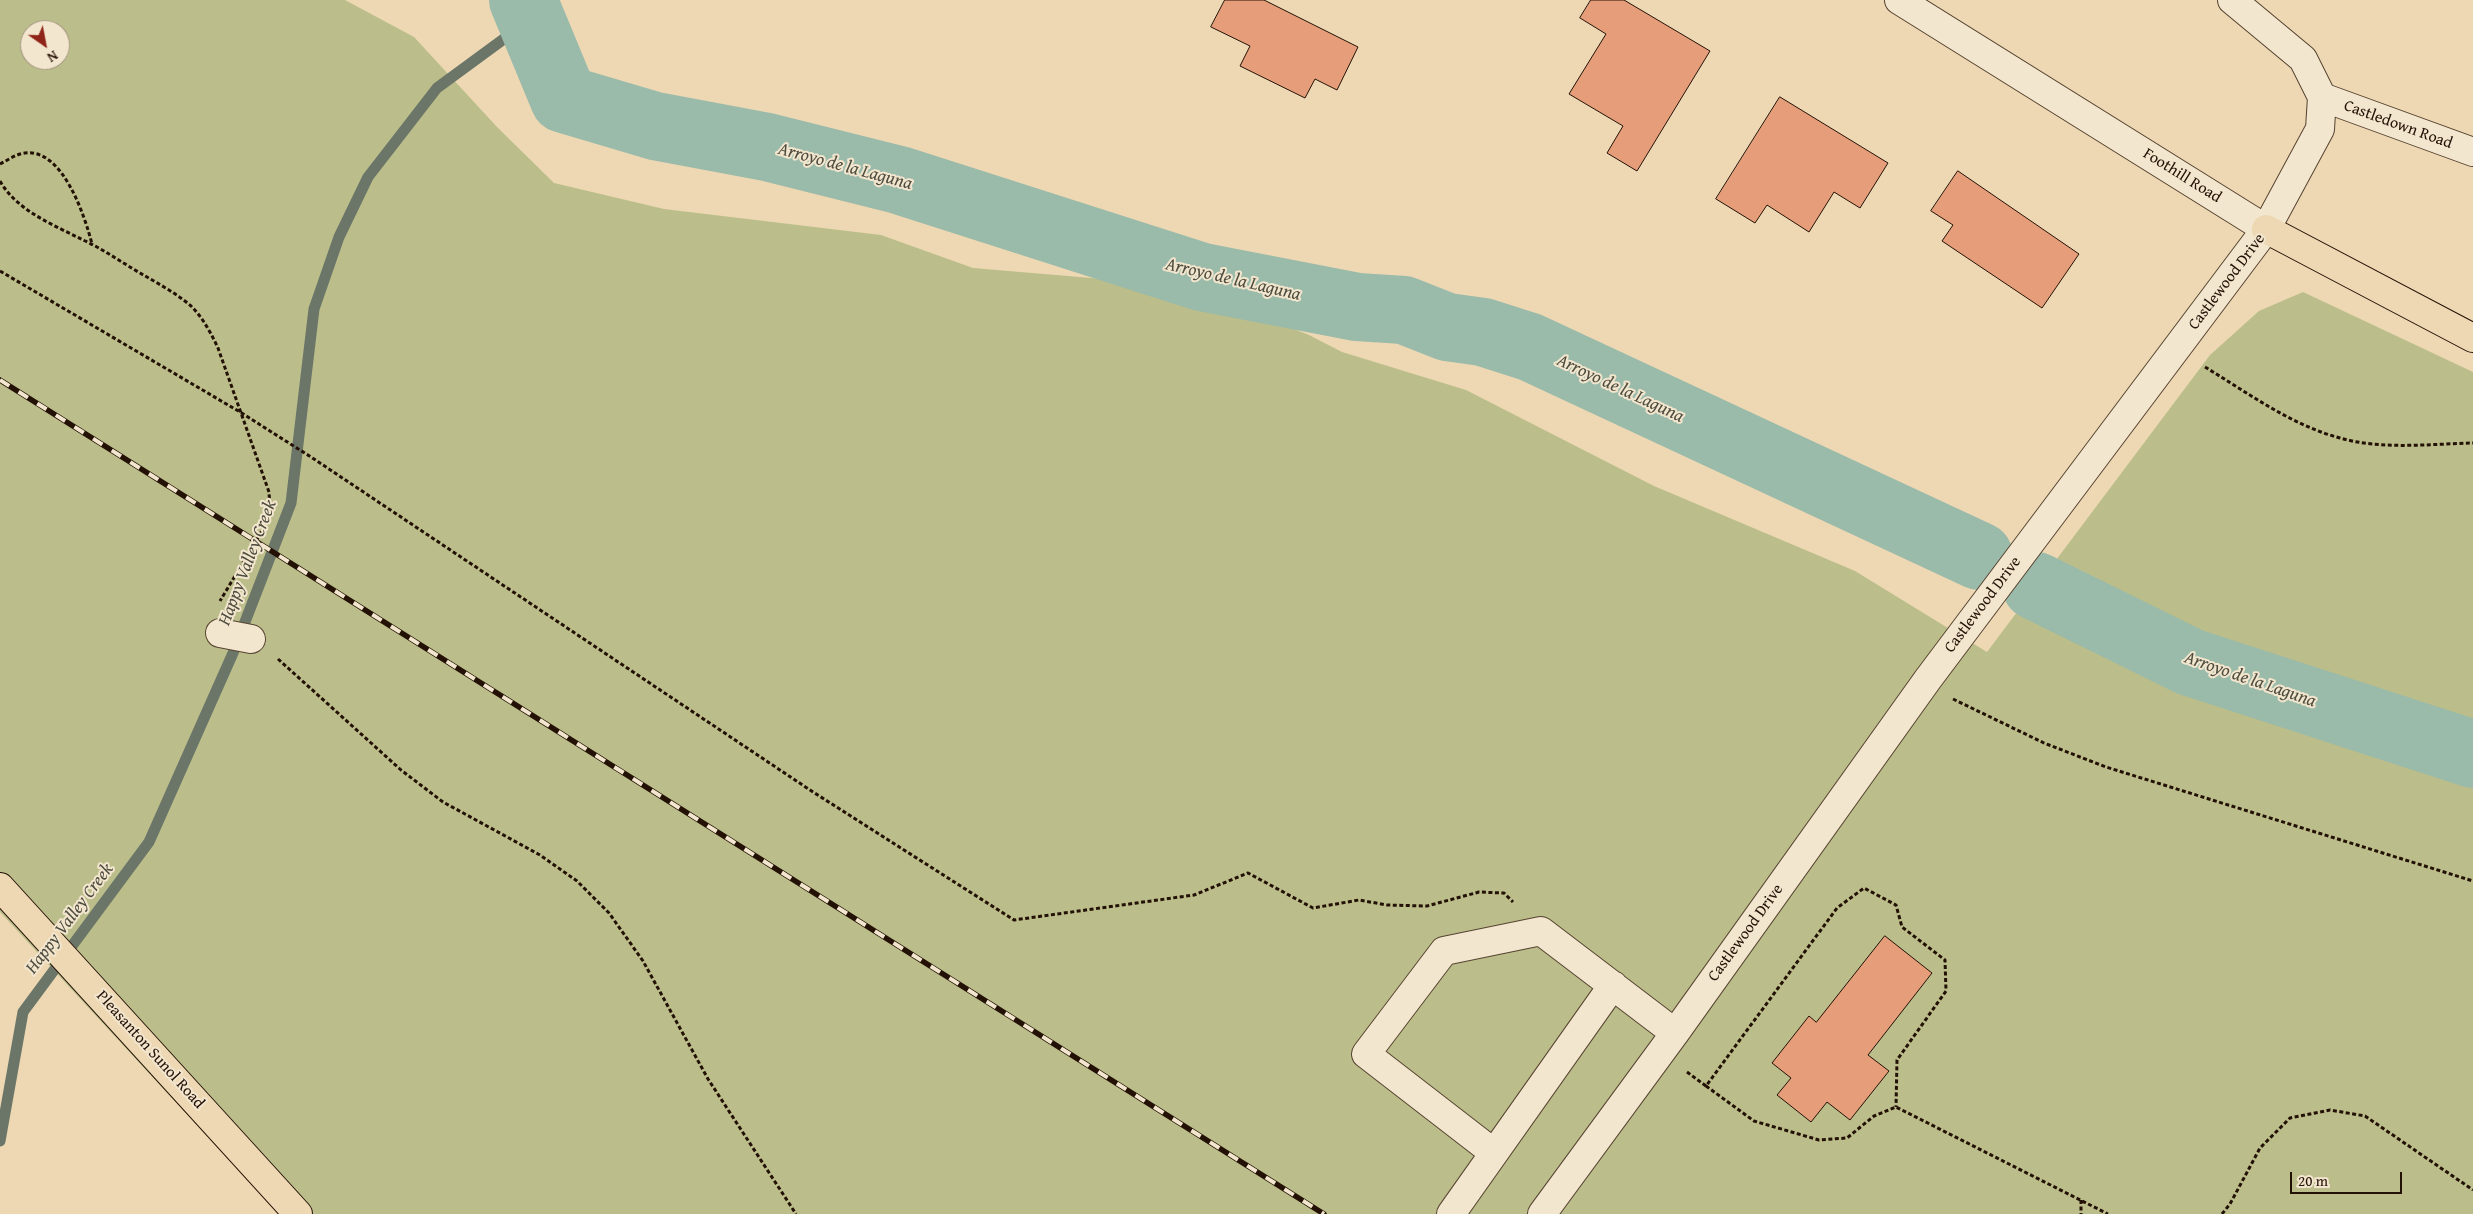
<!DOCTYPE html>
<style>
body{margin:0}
#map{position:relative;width:2473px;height:1214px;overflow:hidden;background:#edd8b3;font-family:"Gentium Book Plus",serif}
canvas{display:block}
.north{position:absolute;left:20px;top:20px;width:50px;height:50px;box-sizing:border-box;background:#f3e6ce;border:1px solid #a0917e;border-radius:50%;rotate:147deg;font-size:14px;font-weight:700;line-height:20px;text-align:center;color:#241106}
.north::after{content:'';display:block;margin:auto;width:18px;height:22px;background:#8f2418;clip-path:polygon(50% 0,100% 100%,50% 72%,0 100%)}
.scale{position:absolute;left:2290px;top:1172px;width:112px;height:22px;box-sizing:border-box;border:2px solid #241106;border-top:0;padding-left:6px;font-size:15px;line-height:18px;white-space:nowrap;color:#241106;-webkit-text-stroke:4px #f3e6ce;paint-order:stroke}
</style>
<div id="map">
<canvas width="2473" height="1214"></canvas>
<div class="north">N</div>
<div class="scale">20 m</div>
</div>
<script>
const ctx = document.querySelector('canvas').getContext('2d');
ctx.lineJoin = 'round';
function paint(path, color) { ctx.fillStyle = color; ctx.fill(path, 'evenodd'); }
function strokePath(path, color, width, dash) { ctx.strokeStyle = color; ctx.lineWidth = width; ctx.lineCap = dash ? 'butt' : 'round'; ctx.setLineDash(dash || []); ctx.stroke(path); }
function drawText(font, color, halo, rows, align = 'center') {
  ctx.font = font + ' "Gentium Book Plus",serif'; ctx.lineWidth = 4; ctx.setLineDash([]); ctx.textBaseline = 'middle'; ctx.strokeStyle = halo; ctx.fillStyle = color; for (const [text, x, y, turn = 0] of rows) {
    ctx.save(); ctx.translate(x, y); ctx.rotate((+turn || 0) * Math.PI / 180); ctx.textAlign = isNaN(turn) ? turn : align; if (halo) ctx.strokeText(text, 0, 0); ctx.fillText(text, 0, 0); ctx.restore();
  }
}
paint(new Path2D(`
 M 0,0 L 345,0 L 414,37 L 497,127 L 554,183 L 664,209 L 881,235 L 973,268 L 1162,284 L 1253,313 L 1309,335 L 1342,352 L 1466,390 L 1654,486 L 1855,571 L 1987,652 L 2210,355 L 2259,311 L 2303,292 L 2473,372 L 2473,1214 L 279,1214 L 0,912 ZM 30,30 L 60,30 L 60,60 L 30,60 Z`), '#bbbe8a');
strokePath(new Path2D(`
 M 0,1141 L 23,1012 L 149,842 L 233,653 L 291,503 L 314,309 L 339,237 L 368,177 L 437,88 L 531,19`), '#6b7668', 11);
strokePath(new Path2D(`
 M 523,0 L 564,99 L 655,126 L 767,147 L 899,180 L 1202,277 L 1357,307 L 1404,310 L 1447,327 L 1483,332 L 1530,347 L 1979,556
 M 2036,586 L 2190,662 L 2473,754`), '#9abaaa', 68);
const building = new Path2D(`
 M 1225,0 L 1264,0 L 1358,47 L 1337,90 L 1315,79 L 1305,98 L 1240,66 L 1250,46 L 1211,27 Z
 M 1591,0 L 1624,0 L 1710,51 L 1637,171 L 1607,153 L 1623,126 L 1569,94 L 1606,34 L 1580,18 Z
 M 1780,97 L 1888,163 L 1860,208 L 1834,192 L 1809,232 L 1767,205 L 1755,223 L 1716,199 Z
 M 1958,171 L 2079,254 L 2042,308 L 1942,241 L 1953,225 L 1931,211 Z
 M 1885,936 L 1932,973 L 1868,1055 L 1889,1071 L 1850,1120 L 1827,1102 L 1811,1122 L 1777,1095 L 1791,1078 L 1772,1063 L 1809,1016 L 1816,1022 Z`);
paint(building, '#e59e79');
strokePath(building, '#241106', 1);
const minor = new Path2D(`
 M 1899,0 L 2266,229
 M 2322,97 L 2473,152
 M 220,633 L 251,639
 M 1494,1153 L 1366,1054 L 1444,951 L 1541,931 L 1675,1033
 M 1451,1214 L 1613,985
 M 1542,1214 L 1675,1033 L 1928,679 L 2266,229 L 2320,129 L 2322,97 L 2303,59 L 2232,0`);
const major = new Path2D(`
 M 2266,229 L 2473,338
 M 0,887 L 298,1214`);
strokePath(minor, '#564331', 30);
strokePath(major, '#241106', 30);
strokePath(new Path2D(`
 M 0,164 C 8,160 16,154 25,153 C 63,148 85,217 92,244
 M 0,181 C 17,211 54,225 83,240 C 103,249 121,262 140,273 C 157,283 176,293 191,306 C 203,318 211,333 218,348 L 269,492 L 270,509 L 266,524 L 220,601
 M 0,271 L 240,412 L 311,457 L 813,792 L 1014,920 L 1194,895 L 1248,873 L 1313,908 L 1359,900 L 1387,905 L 1427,906 L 1479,892 L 1504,893 L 1513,902
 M 2205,367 C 2248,393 2291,425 2340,438 C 2381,450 2430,444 2473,443
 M 278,659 L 401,770 L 443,802 L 540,855 L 577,881 L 609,913 L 643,961 L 708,1079 L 796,1214
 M 1953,699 L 2044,743 L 2106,767 L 2473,881
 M 1687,1072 L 1706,1086 L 1837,908 L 1864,888 L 1896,905 L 1902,927 L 1945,960 L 1946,991 L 1897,1060 L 1896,1107
 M 1706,1086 L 1754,1121 L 1819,1140 L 1847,1138 L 1874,1116 L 1896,1107 L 2108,1214
 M 2081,1200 L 2081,1214
 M 2222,1214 L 2230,1204 L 2260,1148 L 2290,1118 L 2330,1110 L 2365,1116 L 2473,1190`), '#241106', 3, [4, 2.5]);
strokePath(minor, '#f3e6ce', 28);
strokePath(major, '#edd8b3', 28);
const rail = new Path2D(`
 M 0,380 L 1324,1214`);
strokePath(rail, '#241106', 5.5);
strokePath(rail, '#f3e6ce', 4, [11]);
drawText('16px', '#241106', '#f3e6ce', [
 ["Castledown Road",2398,125,20],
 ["Foothill Road",2182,176,32],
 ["Castlewood Drive",2227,282,-53],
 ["Castlewood Drive",1983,605,-53],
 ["Castlewood Drive",1746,933,-54],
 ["Pleasanton Sunol Road",150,1050,48]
]);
drawText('italic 18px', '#4d4c3f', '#f3e6ce', [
 ["Arroyo de la Laguna",845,167,15],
 ["Arroyo de la Laguna",1233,280,13],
 ["Arroyo de la Laguna",1620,389,25],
 ["Happy Valley Creek",248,563,-69],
 ["Arroyo de la Laguna",2250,680,19],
 ["Happy Valley Creek",70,919,-53]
]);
</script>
